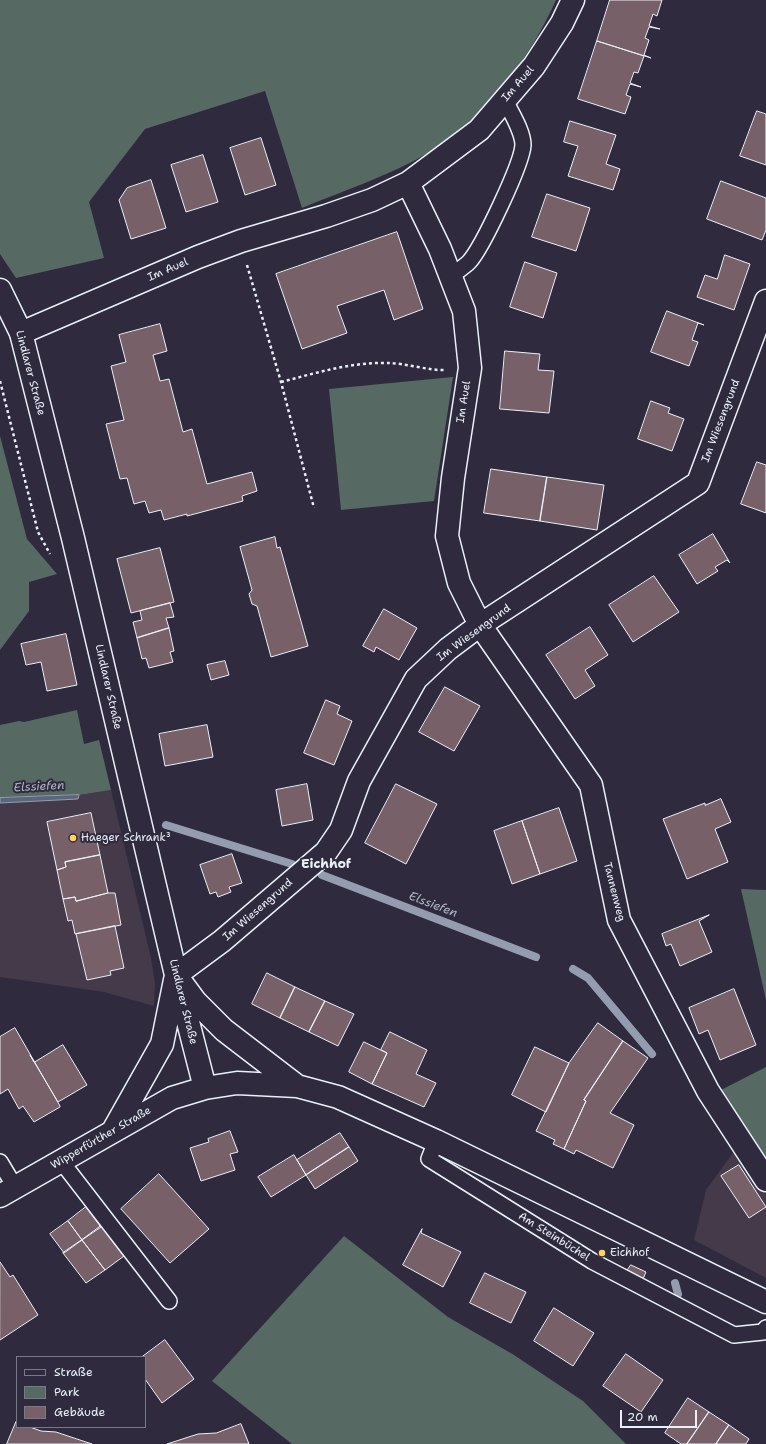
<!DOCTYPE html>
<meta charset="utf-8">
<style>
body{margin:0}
#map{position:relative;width:766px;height:1444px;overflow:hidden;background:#2f2a3d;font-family:"Shantell Sans",sans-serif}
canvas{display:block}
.legend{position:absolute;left:16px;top:1356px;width:130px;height:72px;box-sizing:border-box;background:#2f2a3d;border:1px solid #797a88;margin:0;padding:5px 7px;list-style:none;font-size:12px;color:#e8f1f8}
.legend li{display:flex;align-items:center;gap:8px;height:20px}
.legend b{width:20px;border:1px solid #797a88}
.scale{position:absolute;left:620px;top:1410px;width:77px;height:18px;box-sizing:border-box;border:2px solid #e8f1f8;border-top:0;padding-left:5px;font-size:12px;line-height:14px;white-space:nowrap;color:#e8f1f8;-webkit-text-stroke:3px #2f2a3d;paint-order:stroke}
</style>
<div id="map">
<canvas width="766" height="1444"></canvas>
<ul class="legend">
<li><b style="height:5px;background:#2f2a3d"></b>Straße</li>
<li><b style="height:11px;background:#566963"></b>Park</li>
<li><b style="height:11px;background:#786069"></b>Gebäude</li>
</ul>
<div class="scale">20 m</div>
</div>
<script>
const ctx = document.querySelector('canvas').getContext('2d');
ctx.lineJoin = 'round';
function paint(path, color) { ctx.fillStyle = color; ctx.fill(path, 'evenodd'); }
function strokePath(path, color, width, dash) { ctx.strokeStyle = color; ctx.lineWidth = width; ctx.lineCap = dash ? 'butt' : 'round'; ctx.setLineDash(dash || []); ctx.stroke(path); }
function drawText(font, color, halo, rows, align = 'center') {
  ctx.font = font + ' "Shantell Sans",sans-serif'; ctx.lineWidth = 4; ctx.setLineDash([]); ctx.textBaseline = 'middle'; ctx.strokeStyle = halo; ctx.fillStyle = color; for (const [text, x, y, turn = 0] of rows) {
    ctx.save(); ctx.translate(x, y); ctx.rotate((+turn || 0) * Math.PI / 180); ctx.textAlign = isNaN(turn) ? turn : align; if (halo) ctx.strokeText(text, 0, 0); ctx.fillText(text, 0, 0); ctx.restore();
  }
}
paint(new Path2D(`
 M 111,790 L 151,958 L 155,983 L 154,1006 L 104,992 L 0,977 L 0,803 L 78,799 L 79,795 Z
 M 735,1150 L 766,1195 L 766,1278 L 694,1240 L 706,1190 Z`), '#453a4a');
paint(new Path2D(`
 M 0,0 L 556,0 C 530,58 486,119 430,152 C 391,175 345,190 302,208 L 265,91 L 145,129 L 89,202 L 104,258 L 16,278 L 0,254 Z
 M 453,377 L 434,501 L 341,510 L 329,389 Z
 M 0,436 L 27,539 L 57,574 L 29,582 L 29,611 L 0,650 Z
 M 77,710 L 84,744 L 99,740 L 111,790 L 79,795 L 0,798 L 0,725 L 19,721 L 24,722 Z
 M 741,889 L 766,890 L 766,1000 Z
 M 766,1067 L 766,1173 L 717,1092 Z
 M 344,1236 L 448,1317 L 514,1355 L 583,1401 L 626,1444 L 292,1444 L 212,1381 Z`), '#566963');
const water = new Path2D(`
 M 79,795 L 78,799 L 0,803 L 0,798 Z`);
paint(water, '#5b657e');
strokePath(water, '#939daf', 1);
strokePath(new Path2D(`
 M 166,825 L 292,864
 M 322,875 L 536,957
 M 573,969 L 588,978 L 652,1054
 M 675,1283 L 678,1294`), '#939daf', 8);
const building = new Path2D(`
 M 610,0 L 662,0 L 657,16 L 653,14 L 649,26 L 660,29 L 649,27 L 645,38 L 649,40 L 644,55 L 651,58 L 597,41 Z
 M 597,41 L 644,56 L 638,73 L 634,72 L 630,83 L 641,87 L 630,84 L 626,95 L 631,97 L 625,114 L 578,99 Z
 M 757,111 L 766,114 L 766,165 L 740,156 Z
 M 570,121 L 616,135 L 606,164 L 620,169 L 613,190 L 568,176 L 578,146 L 564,142 Z
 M 261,138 L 276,185 L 245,195 L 230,148 Z
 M 203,155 L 218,202 L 186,212 L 171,165 Z
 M 151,180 L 166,228 L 131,239 L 119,200 L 127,188 Z
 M 721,181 L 766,198 L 766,230 L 762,240 L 707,219 Z
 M 547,194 L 590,208 L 576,251 L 532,237 Z
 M 397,232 L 423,309 L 394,320 L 384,290 L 337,306 L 347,333 L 302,349 L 276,274 Z
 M 725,255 L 750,264 L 734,310 L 697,297 L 705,275 L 717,279 Z
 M 525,262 L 557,273 L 543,318 L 510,307 Z
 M 667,311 L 704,325 L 698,323 L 692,340 L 698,342 L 689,366 L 651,352 Z
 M 160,324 L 167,351 L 153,355 L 160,381 L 169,379 L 183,432 L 192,429 L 207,484 L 252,472 L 257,491 L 242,496 L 243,501 L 187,516 L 187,514 L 164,520 L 161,510 L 149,513 L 145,501 L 134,504 L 127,478 L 120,479 L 106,424 L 124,420 L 111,366 L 126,362 L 119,335 Z
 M 505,351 L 540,354 L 538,370 L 554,371 L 549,413 L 500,409 Z
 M 651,401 L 670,408 L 668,413 L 684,419 L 672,451 L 638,439 Z
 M 757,462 L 766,465 L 766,513 L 741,504 Z
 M 491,469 L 547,477 L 540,521 L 484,513 Z
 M 547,477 L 604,485 L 597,530 L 540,521 Z
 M 713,534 L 730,563 L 727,560 L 715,567 L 718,571 L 697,584 L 679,555 Z
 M 275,537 L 277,548 L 280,547 L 308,646 L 271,657 L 257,606 L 252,604 L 249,594 L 252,590 L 240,547 Z
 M 160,548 L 174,602 L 131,613 L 117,559 Z
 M 654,576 L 679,612 L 633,642 L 609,605 Z
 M 170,603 L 174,617 L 166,618 L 169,628 L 137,638 L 133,622 L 142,620 L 140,611 Z
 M 384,609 L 417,628 L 399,660 L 376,647 L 374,652 L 363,646 Z
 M 590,627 L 608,655 L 585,670 L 595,686 L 575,699 L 546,655 Z
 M 169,628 L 174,651 L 170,652 L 173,662 L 149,668 L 146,658 L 142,659 L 137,638 Z
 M 66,634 L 77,685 L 47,691 L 41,662 L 26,665 L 21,644 Z
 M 225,661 L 229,675 L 211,680 L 207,665 Z
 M 445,687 L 480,706 L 454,751 L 419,732 Z
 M 326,700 L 340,706 L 337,714 L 352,721 L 334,765 L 304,753 Z
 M 207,725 L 213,757 L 165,766 L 159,734 Z
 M 307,784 L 313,820 L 282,826 L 276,790 Z
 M 396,784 L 437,804 L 406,864 L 365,843 Z
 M 721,799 L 731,822 L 715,829 L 728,862 L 687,879 L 663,819 L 705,803 L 705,805 Z
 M 559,808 L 577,861 L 540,874 L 522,821 Z
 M 91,813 L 100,855 L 65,862 L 66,867 L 57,870 L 47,822 Z
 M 522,821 L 540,874 L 512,884 L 494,831 Z
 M 232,854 L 242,883 L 229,887 L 231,892 L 218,897 L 216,892 L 210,894 L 200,865 Z
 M 100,855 L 108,893 L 76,901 L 75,897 L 63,899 L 57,870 L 66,867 L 65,862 Z
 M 108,893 L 115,893 L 121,925 L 75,934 L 72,920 L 68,921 L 63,899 L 75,897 L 76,901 Z
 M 709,915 L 699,921 L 712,952 L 680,966 L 671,944 L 666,946 L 662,934 Z
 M 115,926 L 124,968 L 110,971 L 111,975 L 87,980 L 76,934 Z
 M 267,973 L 295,987 L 280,1018 L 252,1004 Z
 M 295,987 L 325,1001 L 309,1032 L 280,1018 Z
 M 734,989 L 756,1045 L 720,1060 L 708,1030 L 699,1034 L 689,1008 Z
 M 325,1001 L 354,1014 L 338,1046 L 309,1032 Z
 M 598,1023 L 623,1041 L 584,1100 L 586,1101 L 564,1149 L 553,1144 L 555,1140 L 536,1131 L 569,1063 Z
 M 15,1028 L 60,1106 L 60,1107 L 34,1122 L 23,1106 L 19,1109 L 8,1089 L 0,1094 L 0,1037 Z
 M 390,1032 L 427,1050 L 416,1074 L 436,1083 L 424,1107 L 372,1084 L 387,1053 L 381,1050 Z
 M 623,1041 L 648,1058 L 610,1113 L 634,1125 L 613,1168 L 576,1150 L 574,1154 L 564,1149 L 586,1101 L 584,1100 Z
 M 364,1042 L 387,1053 L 372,1084 L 349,1072 Z
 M 63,1045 L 87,1085 L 58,1102 L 30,1055 L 34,1062 Z
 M 535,1047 L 569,1063 L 546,1112 L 512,1095 Z
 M 230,1131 L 238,1152 L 230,1154 L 235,1170 L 201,1181 L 190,1148 L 209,1142 L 208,1139 Z
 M 340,1133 L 349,1147 L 306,1175 L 297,1160 Z
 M 349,1147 L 358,1161 L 315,1189 L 306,1175 Z
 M 294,1155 L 306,1175 L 271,1197 L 258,1177 Z
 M 739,1165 L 766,1207 L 749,1218 L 721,1176 Z
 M 159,1174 L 209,1229 L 170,1263 L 121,1209 Z
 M 86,1207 L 101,1227 L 82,1240 L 68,1221 Z
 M 68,1221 L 82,1240 L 64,1253 L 50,1234 Z
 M 101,1226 L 124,1256 L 105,1270 L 82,1240 Z
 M 422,1229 L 421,1233 L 461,1252 L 443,1287 L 403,1265 Z
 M 82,1240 L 105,1270 L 86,1283 L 63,1253 Z
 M 0,1262 L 10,1277 L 13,1275 L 38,1315 L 0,1340 Z
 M 631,1265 L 646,1272 L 643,1279 L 627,1271 Z
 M 485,1273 L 526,1292 L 511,1323 L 470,1303 Z
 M 554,1308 L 594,1333 L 573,1366 L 534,1341 Z
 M 165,1340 L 194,1379 L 162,1403 L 145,1379 L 145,1357 L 142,1357 Z
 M 626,1354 L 663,1380 L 641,1412 L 603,1386 Z
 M 688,1398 L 709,1412 L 687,1444 L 681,1444 L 665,1433 Z
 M 709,1412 L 729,1425 L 716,1444 L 687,1444 Z
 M 16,1422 L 17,1427 L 30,1427 L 41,1431 L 56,1432 L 92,1444 L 7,1444 Z
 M 241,1424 L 249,1444 L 167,1444 L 198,1434 L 216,1433 Z
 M 729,1425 L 749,1439 L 746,1444 L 716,1444 Z`);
paint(building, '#786069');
strokePath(building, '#e8f1f8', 1);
const lane = new Path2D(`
 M 450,277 C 456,272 464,267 469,262 C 482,248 522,164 523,145 C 523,131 511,113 505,100
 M 436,1141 L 429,1159 L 592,1261 L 734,1335 L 763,1332 L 766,1328
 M 61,1161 L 169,1301
 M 0,1162 L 15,1187`);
const street = new Path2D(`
 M 408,183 L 440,249 L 464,311 L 470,368 L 453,478 L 447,536 L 459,583 L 480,625 L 591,785 L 619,920 L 708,1091 L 766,1180
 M 21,333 L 198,257 L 241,241 L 326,216 L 372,200 L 408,183 L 479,130 L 534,66 L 562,23 L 573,0
 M 176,975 L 222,941 L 326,852 L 341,830 L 359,781 L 416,679 L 448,649 L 480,625 L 698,483 L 766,301`);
const secondary = new Path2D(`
 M 0,290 L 21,333 L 73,538 L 176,975 L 205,1088
 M 181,982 L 195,1001 L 224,1030 L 297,1086
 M 113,1131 L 162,1044 L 175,980
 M 0,1196 L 172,1098 L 205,1088 L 237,1083 L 297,1086 L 338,1097 L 436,1141 L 766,1302`);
strokePath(lane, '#e8f1f8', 18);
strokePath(street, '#e8f1f8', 25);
strokePath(secondary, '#e8f1f8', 25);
strokePath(new Path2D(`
 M 247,265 L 281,382 L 314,508
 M 0,381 L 38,532 L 50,554
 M 281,382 C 316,373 351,362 387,363 C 405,363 430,371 445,370`), '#e8f1f8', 2.5, [3, 3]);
strokePath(lane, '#2f2a3d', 15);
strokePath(street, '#2f2a3d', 22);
strokePath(secondary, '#2f2a3d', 22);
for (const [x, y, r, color] of [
 [73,838,4,"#ffd166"],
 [602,1253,4,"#ffd166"]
]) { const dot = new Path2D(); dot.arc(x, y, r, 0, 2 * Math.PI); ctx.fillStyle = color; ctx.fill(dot); strokePath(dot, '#2f2a3d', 1.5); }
drawText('11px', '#e8f1f8', '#2f2a3d', [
 ["Im Auel",518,84,-49],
 ["Im Auel",168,270,-23],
 ["Lindlarer Straße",30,373,75],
 ["Im Auel",464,402,-81],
 ["Im Wiesengrund",721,421,-69],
 ["Im Wiesengrund",474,633,-36],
 ["Lindlarer Straße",108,687,77],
 ["Tannenweg",614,892,76],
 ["Im Wiesengrund",258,910,-41],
 ["Lindlarer Straße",183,1002,76],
 ["Wipperfürther Straße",101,1138,-30],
 ["Am Steinbüchel",554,1237,32]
]);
drawText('11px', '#e8f1f8', '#2f2a3d', [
 ["Haeger Schrank³",81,838],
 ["Eichhof",610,1253]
], 'left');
drawText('italic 12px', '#b0b9c7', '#2f2a3d', [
 ["Elssiefen",39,787,-3],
 ["Elssiefen",433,905,21]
]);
drawText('bold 13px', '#e8f1f8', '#2f2a3d', [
 ["Eichhof",326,865]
]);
</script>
